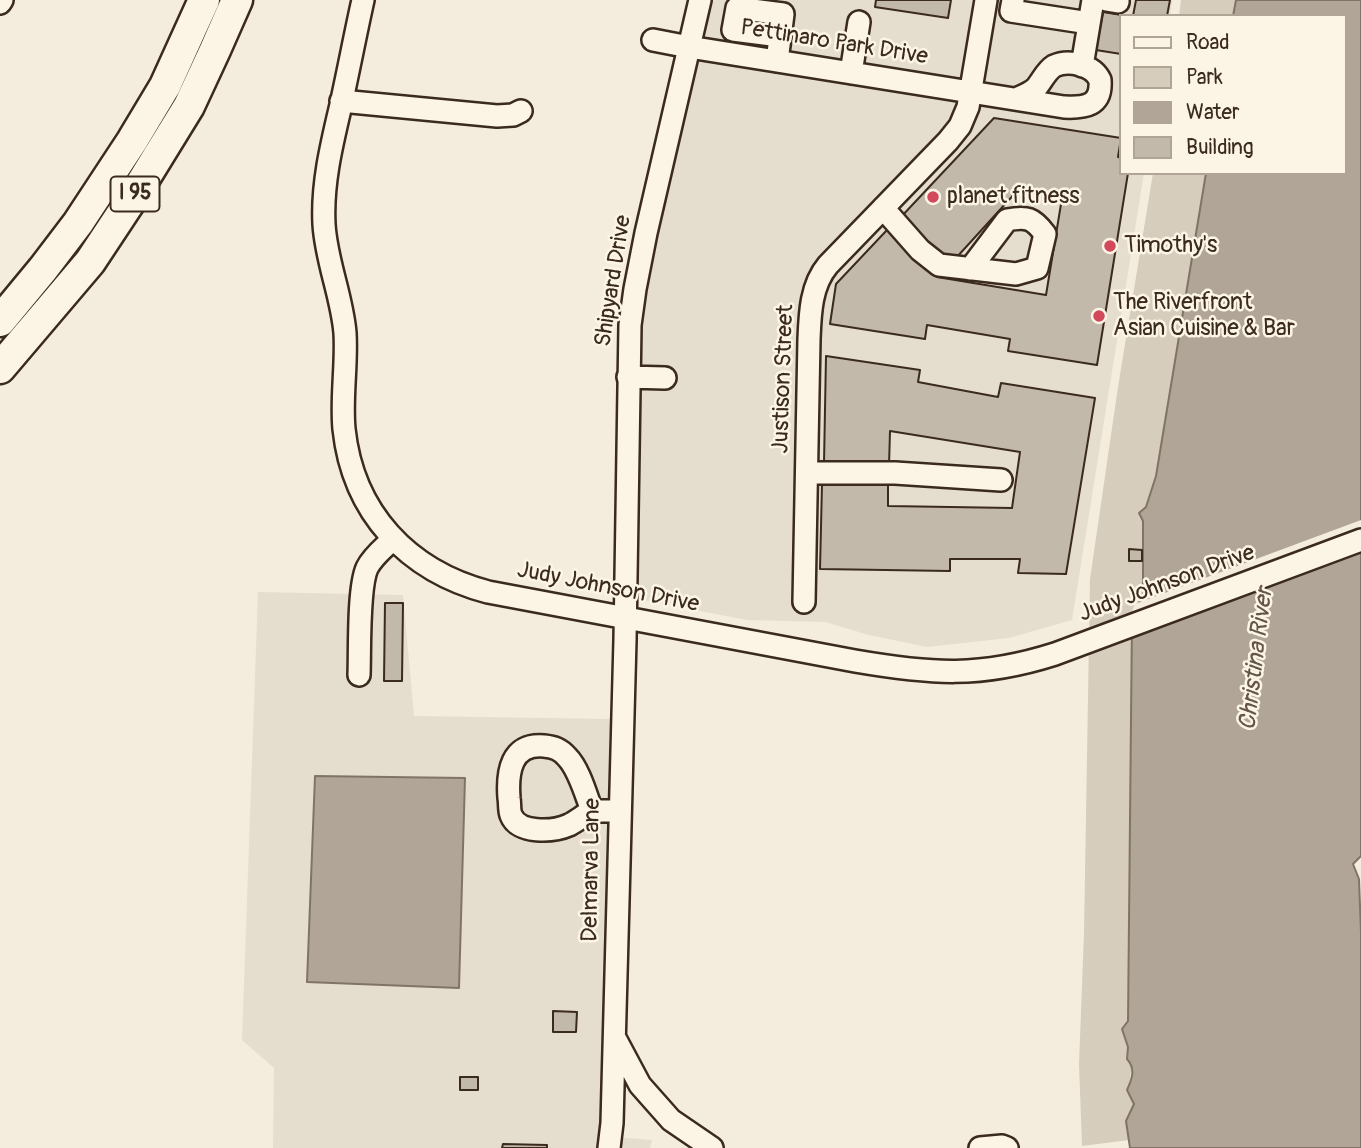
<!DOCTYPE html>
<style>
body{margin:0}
#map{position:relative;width:1361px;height:1148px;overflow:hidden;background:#f4eddd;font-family:Pangolin,sans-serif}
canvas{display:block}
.legend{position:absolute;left:1119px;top:14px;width:228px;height:161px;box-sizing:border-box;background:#fcf5e5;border:2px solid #afa495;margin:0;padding:9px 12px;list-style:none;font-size:21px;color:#3b2a1e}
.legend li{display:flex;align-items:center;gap:14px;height:35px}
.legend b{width:35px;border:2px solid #afa495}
</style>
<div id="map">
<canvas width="1361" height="1148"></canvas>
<ul class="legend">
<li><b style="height:9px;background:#fcf5e5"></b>Road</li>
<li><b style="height:19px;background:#d6cdbd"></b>Park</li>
<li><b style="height:19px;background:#b0a596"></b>Water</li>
<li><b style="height:19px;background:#c3b9aa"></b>Building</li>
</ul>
</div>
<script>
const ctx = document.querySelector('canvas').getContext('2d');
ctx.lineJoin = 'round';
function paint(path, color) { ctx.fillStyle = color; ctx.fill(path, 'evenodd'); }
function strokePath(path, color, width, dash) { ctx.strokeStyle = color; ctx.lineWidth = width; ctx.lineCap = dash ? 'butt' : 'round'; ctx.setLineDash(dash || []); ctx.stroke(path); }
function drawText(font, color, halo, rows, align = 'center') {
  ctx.font = font + ' Pangolin,sans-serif'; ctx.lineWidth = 5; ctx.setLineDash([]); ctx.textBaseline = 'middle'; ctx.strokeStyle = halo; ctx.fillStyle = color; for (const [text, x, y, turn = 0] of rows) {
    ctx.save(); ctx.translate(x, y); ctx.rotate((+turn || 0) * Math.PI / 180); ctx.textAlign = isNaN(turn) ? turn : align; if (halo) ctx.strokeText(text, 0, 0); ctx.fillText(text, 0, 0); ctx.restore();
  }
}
paint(new Path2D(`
 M 706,0 L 1172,0 L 1170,16 L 1121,16 L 1121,173 L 1144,173 L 1072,620 L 1009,638 L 927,647 L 869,635 L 825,622 L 747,620 L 638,599 L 636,391 L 639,310 Z
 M 258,592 L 403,595 L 414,716 L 610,719 L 601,1136 L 652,1140 L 650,1148 L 273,1148 L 274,1068 L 242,1040 Z`), '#e5ddce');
paint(new Path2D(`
 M 1181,0 L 1236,0 L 1233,16 L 1179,16 Z
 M 1153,173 L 1206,173 L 1156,476 L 1146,507 L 1139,513 L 1143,521 L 1143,595 L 1132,619 L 1128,1021 L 1122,1030 L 1128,1047 L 1127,1059 L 1132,1065 L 1128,1090 L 1134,1104 L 1126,1121 L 1129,1140 L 1082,1146 L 1079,1064 L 1084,933 L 1090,579 L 1118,387 Z`), '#d6cdbd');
const water = new Path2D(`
 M 1236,0 L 1361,0 L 1361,856 L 1353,864 L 1359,879 L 1361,932 L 1361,1148 L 1130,1148 L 1126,1121 L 1134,1104 L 1127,1090 C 1132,1079 1136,1069 1127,1059 L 1128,1047 L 1122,1029 L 1128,1021 L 1132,619 L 1143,595 L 1143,521 L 1139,513 L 1146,507 L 1156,476 L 1206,173 L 1345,173 L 1345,16 L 1233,16 Z
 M 315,776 L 465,778 L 459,988 L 307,982 Z`);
paint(water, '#b0a596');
strokePath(water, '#817466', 2);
paint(new Path2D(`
 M 1361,520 L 1361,551 L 1129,618 L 1135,604 Z`), '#f4eddd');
const building = new Path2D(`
 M 876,0 L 951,0 L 948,18 L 875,7 Z
 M 1136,0 L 1170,0 L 1167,16 L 1133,16 Z
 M 1103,12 L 1128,16 L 1121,16 L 1121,54 L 1096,50 Z
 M 994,118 L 1121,138 L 1118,157 L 1121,158 L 1121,173 L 1128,173 L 1097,365 L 1008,351 L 1010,339 L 927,325 L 925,339 L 830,324 L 836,284 L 887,230 L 937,277 L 1046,295 L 1062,198 L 1018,190 L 956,258 L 941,256 L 900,218 Z
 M 826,356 L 920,370 L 918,382 L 998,397 L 1001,383 L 1095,398 L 1066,574 L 1018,573 L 1020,559 L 950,559 L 950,571 L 820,569 L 822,484 L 888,485 L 888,506 L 1012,508 L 1020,452 L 890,431 L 889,466 L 824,463 Z
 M 1129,549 L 1142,550 L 1142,561 L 1129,561 Z
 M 385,603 L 403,603 L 402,681 L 384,681 Z
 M 553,1011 L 577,1012 L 576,1032 L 553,1032 Z
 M 460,1077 L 478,1077 L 478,1090 L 460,1090 Z
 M 503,1144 L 547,1145 L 547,1148 L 502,1148 Z`);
paint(building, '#c3b9aa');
strokePath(building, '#3b2a1e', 2);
const minor = new Path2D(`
 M 363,0 C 355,36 348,73 340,109 C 331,147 322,185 324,224 C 326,261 342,296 345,333 C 347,365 341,397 344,429 C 353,513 408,571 488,592 L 855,661 C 931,674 980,678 1055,654 L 1361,540
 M 1013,0 L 1011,11 L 1089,23
 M 1106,0 L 1118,2 L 1118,0
 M 0,3 L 2,0
 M 653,40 L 689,47 L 1064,107 C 1085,108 1102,106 1100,80 C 1093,65 1069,59 1054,66 C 1046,71 1042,81 1036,88 C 1031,93 1023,96 1016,99
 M 777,61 L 783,14 L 737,8 L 733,30 L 780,36
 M 1082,66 L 1093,0
 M 851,73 L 859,22
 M 341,101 L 497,116 L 513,115 L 521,111
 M 883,208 L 920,250 L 939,265 L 1016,274 L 1037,268 L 1045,234 C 1033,218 1027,216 1007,220 L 970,269
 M 628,377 L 665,378
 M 808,473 L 895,473 L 1001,480
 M 804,602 L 809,339 C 810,313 811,285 828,265 L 948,141 L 960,126 L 968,107 L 986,0
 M 359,675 C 360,650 358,588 367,568 C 373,556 384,548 393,539
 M 592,811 C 584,815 577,821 569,825 C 553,832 518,834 511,815 C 509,810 510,803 509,798 C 507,772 511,743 544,746 C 554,747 560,749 567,757 C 579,769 586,795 592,811 L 620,811
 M 616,1040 L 640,1085 L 671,1120 L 712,1148
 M 609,1148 L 612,1123 L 625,640 L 630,325 L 635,289 L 646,233 L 700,0
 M 980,1148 L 1002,1146 L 1007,1148`);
const highway = new Path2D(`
 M 0,321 L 43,269 L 78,223 L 132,141 L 165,86 L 204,0
 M 0,368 L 90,262 L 133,197 L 189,106 L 215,50 L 237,0`);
strokePath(minor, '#3b2a1e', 26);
strokePath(highway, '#3b2a1e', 35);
strokePath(minor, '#fcf5e5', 21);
strokePath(highway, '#fcf5e5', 30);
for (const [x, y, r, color] of [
 [933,197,7,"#d1495b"],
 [1110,246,7,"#d1495b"],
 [1099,316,7,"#d1495b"]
]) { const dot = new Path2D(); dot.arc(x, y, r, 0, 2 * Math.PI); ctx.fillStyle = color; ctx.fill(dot); strokePath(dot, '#fcf5e5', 2.5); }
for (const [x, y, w] of [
 [135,194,49]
]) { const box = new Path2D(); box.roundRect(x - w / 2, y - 17.5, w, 35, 5); ctx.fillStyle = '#fcf5e5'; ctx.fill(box); strokePath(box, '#3b2a1e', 2); }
drawText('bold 21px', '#3b2a1e', null, [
 ["I 95",135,194]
]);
drawText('23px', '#3b2a1e', '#fcf5e5', [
 ["Pettinaro Park Drive",834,43,9],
 ["Shipyard Drive",614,281,-81],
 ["Justison Street",784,379,-88],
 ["Judy Johnson Drive",1167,584,-20],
 ["Judy Johnson Drive",608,588,11],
 ["Delmarva Lane",592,870,-89]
]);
drawText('23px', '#3b2a1e', '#fcf5e5', [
 ["planet fitness",947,197],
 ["Timothy's",1124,246],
 ["The Riverfront",1113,303],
 ["Asian Cuisine & Bar",1113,329]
], 'left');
drawText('italic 24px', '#645548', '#fcf5e5', [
 ["Christina River",1257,659,-83]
]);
</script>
